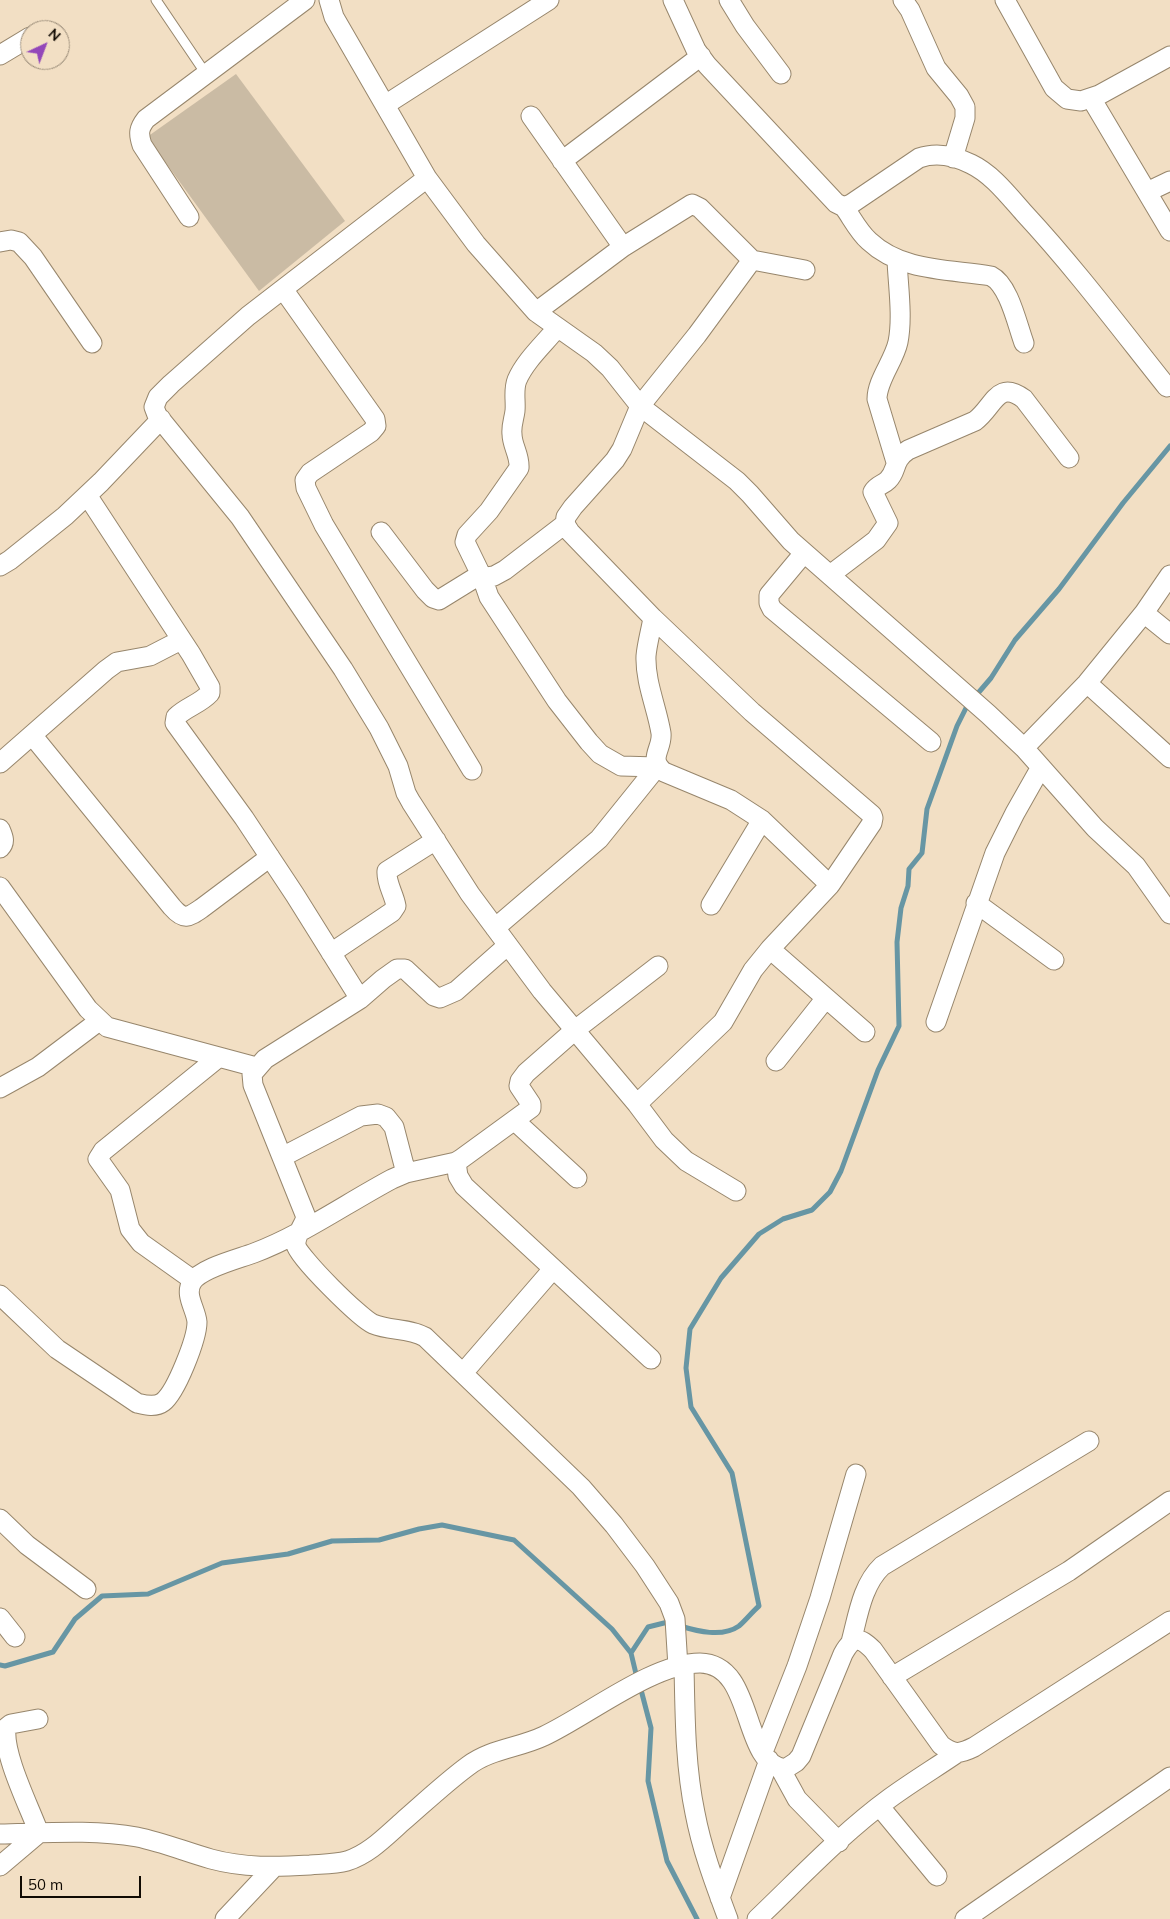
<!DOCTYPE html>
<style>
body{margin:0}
#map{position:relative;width:1170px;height:1919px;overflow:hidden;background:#f2dfc4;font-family:Mulish,sans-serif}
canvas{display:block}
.north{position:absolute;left:20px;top:20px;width:50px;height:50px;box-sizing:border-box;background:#f2dfc4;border:1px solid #988a77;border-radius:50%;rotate:43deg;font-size:14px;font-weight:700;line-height:20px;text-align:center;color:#100a03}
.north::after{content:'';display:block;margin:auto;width:18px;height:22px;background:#9347b9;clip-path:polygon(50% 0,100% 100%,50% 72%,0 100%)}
.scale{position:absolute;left:20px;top:1876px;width:121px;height:22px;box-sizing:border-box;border:2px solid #100a03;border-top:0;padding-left:6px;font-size:15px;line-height:18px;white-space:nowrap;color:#100a03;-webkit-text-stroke:4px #f2dfc4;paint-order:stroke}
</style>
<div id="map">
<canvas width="1170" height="1919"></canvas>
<div class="north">N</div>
<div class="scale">50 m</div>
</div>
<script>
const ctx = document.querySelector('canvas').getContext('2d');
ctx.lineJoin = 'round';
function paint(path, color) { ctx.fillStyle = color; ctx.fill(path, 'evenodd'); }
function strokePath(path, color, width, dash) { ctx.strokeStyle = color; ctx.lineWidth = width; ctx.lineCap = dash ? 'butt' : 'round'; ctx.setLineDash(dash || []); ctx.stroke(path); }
paint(new Path2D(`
 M 236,74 L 345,221 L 259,291 L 147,137 Z`), '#cabba4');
strokePath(new Path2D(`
 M 680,1626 C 697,1631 722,1638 739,1626 C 746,1620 752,1612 759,1606 L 732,1473 L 691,1407 L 686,1368 L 690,1329 L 721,1278 L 759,1234 L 783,1219 L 812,1210 L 830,1192 L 841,1171 L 878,1070 L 899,1026 L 897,942 L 901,908 L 908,886 L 909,869 L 922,853 L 927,809 L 957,726 L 967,706 L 991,678 L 1015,640 L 1059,589 L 1123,503 L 1170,446
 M 631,1653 L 648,1627 L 668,1622 L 672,1623
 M 0,1665 L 5,1666 L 53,1652 L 75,1619 L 102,1596 L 148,1594 L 222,1563 L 288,1554 L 332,1541 L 379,1540 L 419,1529 L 442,1525 L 514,1540 L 612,1629 L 631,1653 L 637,1678
 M 640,1686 L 651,1728 L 648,1781 L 667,1861 L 697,1919`), '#6796a4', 5);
const lane = new Path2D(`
 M 156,0 L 206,74`);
const street = new Path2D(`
 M 329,0 L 334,17 L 427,178 L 476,244 L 536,312 L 594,353 L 610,368 L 640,406 L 737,481 L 750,494 L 791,541 L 988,714 L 1024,748 L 1095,828 L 1136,866 L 1170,914
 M 673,0 L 696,50 L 707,65 L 836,203 L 844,207 L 851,204 L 919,158 C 936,152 955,156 971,164 C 992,174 1008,195 1024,213 C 1075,268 1120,328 1167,387
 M 729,0 L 745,26 L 781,74
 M 903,0 L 910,10 L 936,68 L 959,96 L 965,107 L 965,118 L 953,158
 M 1005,0 L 1054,88 L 1067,99 L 1081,101 L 1099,95 L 1170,56
 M 0,55 L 30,37
 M 1091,98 L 1170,231
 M 385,105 L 549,0
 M 531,116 L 623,247
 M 562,161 L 701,56
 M 427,178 L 248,316 L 171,384 L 158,397 L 154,407 L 157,415 L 240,517 L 343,669 L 379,728 L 398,766 L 406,793 L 411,802 L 470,894 L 542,991 L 637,1104 L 664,1140 L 686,1161 L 736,1191
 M 1147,192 L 1170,181
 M 844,207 C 852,218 858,231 869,241 C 902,272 949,269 991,276 C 1009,285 1017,324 1024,343
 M 189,217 L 142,145 C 138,133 139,128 146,119 L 305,0
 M 0,242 L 11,240 L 19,242 L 33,257 L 92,343
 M 752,260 L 697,335 L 640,406 L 622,449 L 615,460 L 573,507 L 566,517 L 565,524 L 570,532 L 653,618 L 752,712 L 872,815 L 873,818 L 872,823 L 830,885
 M 283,289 L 375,419 L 376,426 L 371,432 L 310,473 L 305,480 L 306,488 L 324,525 L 472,770
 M 536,312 L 623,247 L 692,204 L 700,208 L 752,260 L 805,270
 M 557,328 C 544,344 525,361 517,380 C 513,390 516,401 515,411 C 514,419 511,426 512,434 C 512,446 520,455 519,468 L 489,511 L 467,535 L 465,542 L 482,577 L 489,597 L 557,701 L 589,742 L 600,754 L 621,766 L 657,767
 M 896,462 L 877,399 C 877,380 894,361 898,342 C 903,317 898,285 897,260
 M 87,495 L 191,654 L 210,687 L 210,693 C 200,704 186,707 176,717 L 175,723 L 244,818 L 295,895 L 360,999
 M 381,532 L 425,590 L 433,598 L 439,600 L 473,579 L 494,576 L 505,570 L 565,524
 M 804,553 L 769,595 L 769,603 L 772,609 L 931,742
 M 0,566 L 10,560 L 65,516 L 101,482 L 161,419
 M 830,575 L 876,540 L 888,523 L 873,492 C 877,485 883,485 888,480 C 898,470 892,461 908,450 L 975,421 C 994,407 997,379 1024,399 L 1069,458
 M 1144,613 L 1170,634
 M 1087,683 L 1170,758
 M 32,735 L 172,907 C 184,921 189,917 202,908 L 270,857
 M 1024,748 L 1087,683 L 1144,613 L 1170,575
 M 0,763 L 106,670 L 117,662 L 150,656 L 181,640
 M 0,829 C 3,836 6,842 0,848
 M 0,887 L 88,1009 L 107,1027 L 256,1067
 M 976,903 L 1054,960
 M 711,905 L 762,820
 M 495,928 L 599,839 L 657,767
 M 508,945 L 456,991 L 440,998 L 434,996 L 405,969 L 397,969 L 383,979 L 360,999 L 265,1059 L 252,1074 L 253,1085 L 306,1217 C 304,1225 295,1236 296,1245 C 298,1257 361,1319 373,1324 C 390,1331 409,1328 425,1337 L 581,1487 L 614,1525 L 645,1566 L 669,1603 L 675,1619 L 678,1667
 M 770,949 L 865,1032
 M 331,953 L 392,912 L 396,906 C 394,894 386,883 387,871 L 436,840
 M 936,1022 L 995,853 L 1015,813 L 1041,767
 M 776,1061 L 826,998
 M 0,1088 L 38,1067 L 99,1021
 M 637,1104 L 723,1022 L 753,970 L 770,949 L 830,885 L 762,820 L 731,800 L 664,772 C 647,758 663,749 661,733 C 657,708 645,682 646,656 C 647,644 651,630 653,618
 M 515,1121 L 577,1178
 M 282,1157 L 361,1116 L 378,1114 L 386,1117 L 394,1127 L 406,1173
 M 456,1162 L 458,1176 L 464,1186 L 651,1359
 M 193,1280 L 141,1243 L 130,1229 L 120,1190 L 98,1159 L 103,1151 L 219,1057
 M 0,1295 L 57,1349 L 137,1403 C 145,1405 155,1408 163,1402 C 176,1392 197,1339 197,1322 C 196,1309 184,1295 192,1282 C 201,1268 238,1259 254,1253 C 300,1236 347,1203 392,1179 L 406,1173 L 456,1162 L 461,1159 L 531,1108 L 531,1104 L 519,1086 L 520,1081 L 526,1073 L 575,1030 L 658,966
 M 463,1373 L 553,1269
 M 0,1519 L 27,1545 L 86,1589
 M 0,1618 L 15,1637
 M 851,1642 C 858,1616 862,1585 882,1566 L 1089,1441
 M 684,1665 C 685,1714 685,1765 695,1813 C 702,1850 715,1884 728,1919
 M 892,1677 L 1069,1571 L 1170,1501
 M 763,1752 L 797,1666 L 820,1598 L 856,1474
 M 780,1768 L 797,1799 L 839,1842
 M 880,1807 L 937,1876
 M 0,1834 C 44,1833 94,1829 137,1837 C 162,1842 186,1852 211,1859 C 244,1868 276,1867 310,1865 C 322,1864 335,1864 347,1861 C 369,1854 385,1837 402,1822 C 424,1803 445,1783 468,1766 C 490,1749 519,1748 544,1736 C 587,1716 653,1663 700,1663 C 756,1664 740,1763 785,1769 L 796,1762 L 801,1756 L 843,1654 C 853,1636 859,1636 873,1650 L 941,1745 C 954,1755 960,1754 974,1747 L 1170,1621
 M 0,1866 L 39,1833 C 29,1806 3,1755 6,1728 L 11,1724 L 38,1719
 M 720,1898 L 769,1760
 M 225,1919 L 273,1868
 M 757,1919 C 800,1878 842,1833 890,1798 C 912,1782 935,1768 957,1753
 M 965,1919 L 1170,1777`);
strokePath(lane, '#97866c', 11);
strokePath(street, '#97866c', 21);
strokePath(lane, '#fff', 9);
strokePath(street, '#fff', 19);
</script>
